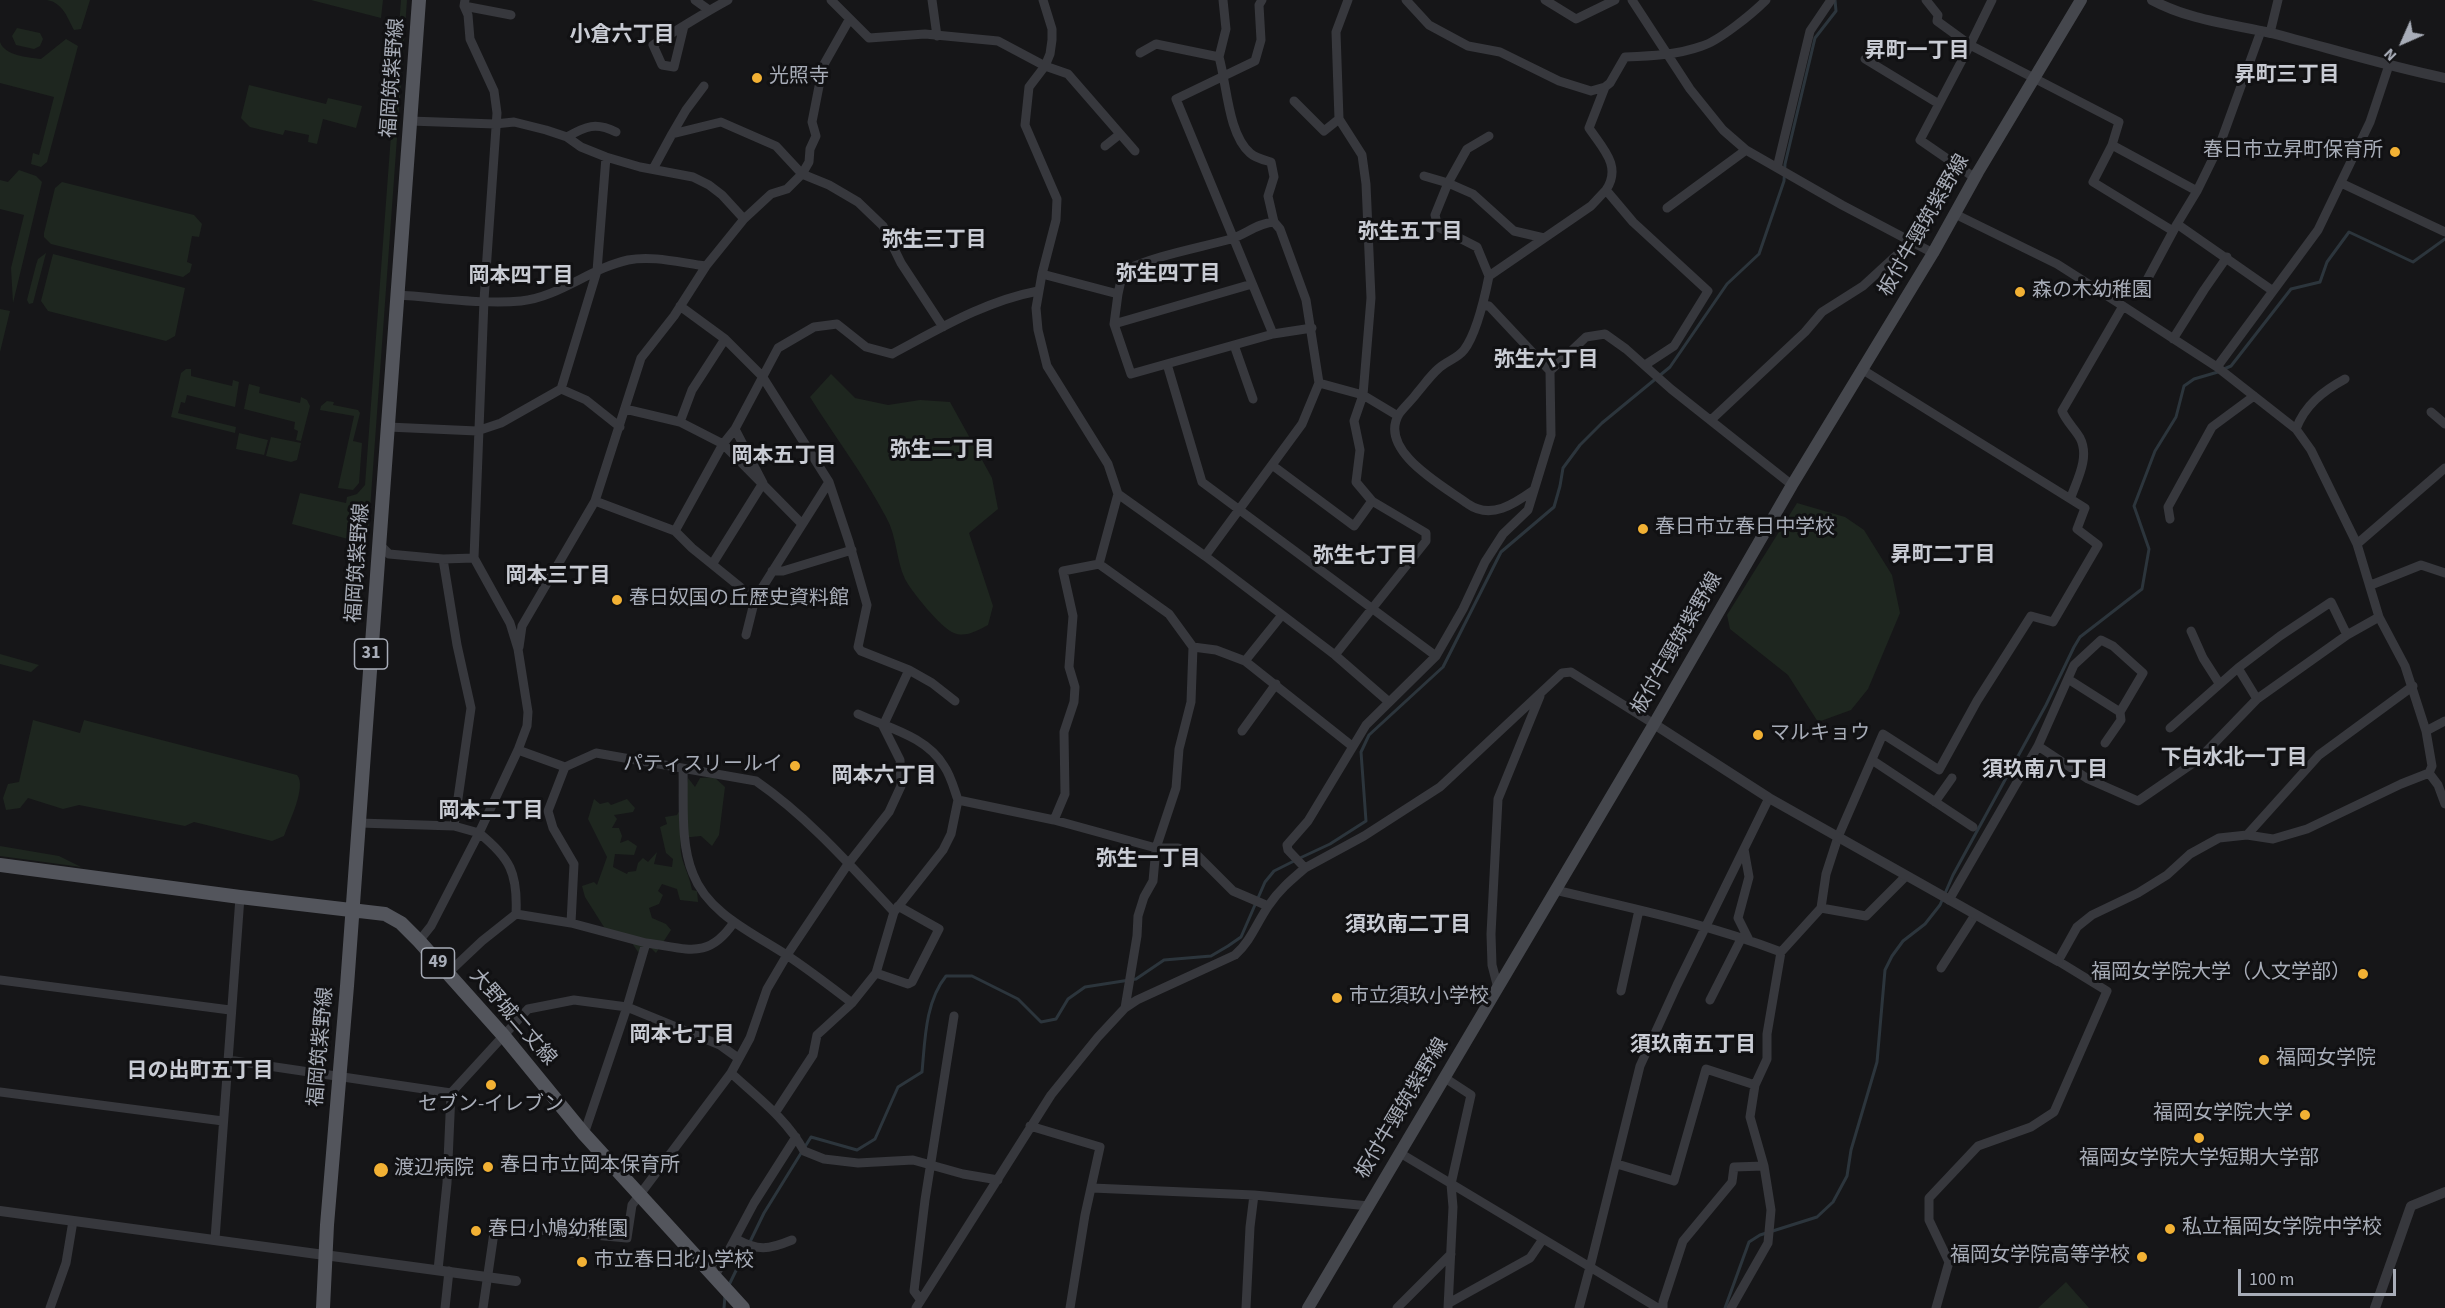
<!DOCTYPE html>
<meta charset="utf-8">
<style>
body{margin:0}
#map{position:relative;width:2445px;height:1308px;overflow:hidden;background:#161618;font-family:"Source Sans 3",sans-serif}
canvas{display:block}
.north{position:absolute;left:2373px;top:12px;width:60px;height:60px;-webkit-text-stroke:4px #111113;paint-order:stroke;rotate:225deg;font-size:16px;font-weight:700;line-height:24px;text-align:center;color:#a8adb8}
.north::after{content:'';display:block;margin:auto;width:21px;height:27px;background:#a8adb8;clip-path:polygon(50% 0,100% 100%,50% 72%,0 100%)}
.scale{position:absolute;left:2238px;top:1269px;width:158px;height:27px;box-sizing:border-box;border:3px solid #a8adb8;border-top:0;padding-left:8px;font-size:18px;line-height:21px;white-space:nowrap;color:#a8adb8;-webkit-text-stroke:4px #111113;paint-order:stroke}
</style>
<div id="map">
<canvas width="2445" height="1308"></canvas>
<div class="north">N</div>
<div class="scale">100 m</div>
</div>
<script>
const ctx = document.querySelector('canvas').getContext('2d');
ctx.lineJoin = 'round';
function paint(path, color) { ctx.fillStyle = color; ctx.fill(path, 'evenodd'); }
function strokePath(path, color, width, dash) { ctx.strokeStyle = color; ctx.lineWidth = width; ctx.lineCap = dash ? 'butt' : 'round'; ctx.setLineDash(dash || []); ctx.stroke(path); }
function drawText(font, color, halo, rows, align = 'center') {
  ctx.font = font + ' "Source Sans 3","Noto Sans JP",sans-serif'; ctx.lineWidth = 6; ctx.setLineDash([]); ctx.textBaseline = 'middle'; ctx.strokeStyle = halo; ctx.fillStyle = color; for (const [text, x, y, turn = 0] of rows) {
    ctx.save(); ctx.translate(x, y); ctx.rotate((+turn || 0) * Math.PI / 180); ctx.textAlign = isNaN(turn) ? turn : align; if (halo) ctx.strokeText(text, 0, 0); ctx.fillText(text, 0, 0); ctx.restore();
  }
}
paint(new Path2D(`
 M 47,0 L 90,0 L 81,29 L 74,30 C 67,17 63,3 47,0 Z
 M 311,0 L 383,0 L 381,18 Z
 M 401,0 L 407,0 L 368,537 L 348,539 L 292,524 L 300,493 L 346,503 L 347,497 L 357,494 L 365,485 Z
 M 17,28 L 40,33 L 43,39 L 40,46 L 34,49 L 16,45 L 12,36 Z
 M 66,39 L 78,46 L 47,162 L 41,167 L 31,164 L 33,153 L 39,155 L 54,97 L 0,83 L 0,42 C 5,56 27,57 41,59 Z
 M 249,85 L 326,104 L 328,98 L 362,106 L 356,128 L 323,119 L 317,144 L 308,142 L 309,135 L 285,130 L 283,135 L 250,127 L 241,118 Z
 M 19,170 L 36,176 L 42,182 L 13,303 L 11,268 L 24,215 L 0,209 L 0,180 L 8,182 Z
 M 62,182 L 194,215 L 202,224 L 199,237 L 192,236 L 187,262 L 192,264 L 190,272 L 183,277 L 51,244 L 44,237 L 44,233 L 55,188 Z
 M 46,253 L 33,303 L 29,304 L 27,300 L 36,265 L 38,259 Z
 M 53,254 L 185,288 L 175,336 L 166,341 L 48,311 L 41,301 Z
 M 0,309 L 10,311 L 0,352 Z
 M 186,369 L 191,369 L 191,376 L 232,386 L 233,380 L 239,382 L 235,407 L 187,395 L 185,403 L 181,402 L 178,413 L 236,427 L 235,433 L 171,417 L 181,373 Z
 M 831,374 L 855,398 L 888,405 L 920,400 L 950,402 L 992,478 L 998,509 L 969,533 L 993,606 L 988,625 C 978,630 966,638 954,633 C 941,628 911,591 905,579 C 896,560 897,536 886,517 C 864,475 835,437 810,397 Z
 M 249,384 L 260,387 L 259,393 L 300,403 L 301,397 L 307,400 L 310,406 L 301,441 L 296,440 L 298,431 L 294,429 L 295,422 L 244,409 Z
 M 327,401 L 334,402 L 333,405 L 358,410 L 360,413 L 353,441 L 362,443 L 359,483 L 353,490 L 338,488 L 354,416 L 320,410 L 321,406 Z
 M 239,433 L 268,440 L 264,455 L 236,449 Z
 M 271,437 L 301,443 L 297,460 L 291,462 L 266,456 Z
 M 1797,503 L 1845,517 L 1864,530 L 1892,575 L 1900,613 L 1868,689 L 1851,710 L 1818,722 L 1788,675 L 1730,629 L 1727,615 Z
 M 0,654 L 39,665 L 31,672 L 0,664 Z
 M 33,720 L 80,733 L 84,720 L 297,775 C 307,786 289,822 284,836 L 272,841 L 194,822 L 185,826 L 79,805 L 63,809 L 28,798 L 20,808 L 6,810 L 3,798 L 8,784 L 19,782 Z
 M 714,777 L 725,787 L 719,835 L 712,846 L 701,836 L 681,838 C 678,860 688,868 692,890 L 697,891 L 698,902 L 680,900 L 677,889 L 662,884 L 658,891 L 663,895 L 659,904 L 649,908 L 652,918 L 666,924 L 671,930 L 656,953 L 651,948 L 638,952 L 632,943 L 609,935 L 585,897 L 582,886 L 594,882 L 597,885 L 607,857 L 588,819 L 594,799 L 600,804 L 608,802 L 611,805 L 627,799 L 635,808 L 633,812 L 614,815 L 617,819 L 612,828 L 619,828 L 622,836 L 620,843 L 628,840 L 637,846 L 634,855 L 615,854 L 613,867 L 627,874 L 628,872 L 636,871 L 638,863 L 643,858 L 648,862 L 657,852 L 654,864 L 672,867 L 673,859 L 666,853 L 660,827 L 667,824 L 665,817 L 677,815 L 682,806 L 688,778 L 695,787 L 700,778 Z
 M 0,846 L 59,856 L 81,867 L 0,856 Z
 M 2066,1282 L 2089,1308 L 2038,1308 Z`), '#1e261f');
strokePath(new Path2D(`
 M 2224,369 L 2231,366 L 2291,289 L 2320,282 L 2327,262 L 2349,232 L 2413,262 L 2445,239
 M 1300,858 L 1330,844 L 1366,821 L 1361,752 L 1369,735 L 1443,667 L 1501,552 L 1554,507 L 1560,486 L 1563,468 L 1580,445 L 1602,423 L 1670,367 L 1727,284 L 1759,254 L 1784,181 L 1785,164 L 1815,38 L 1836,11 L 1835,0
 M 728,1287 L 764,1213 L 811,1137 L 857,1150 L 875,1139 L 898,1087 L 922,1072 C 925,1041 925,1002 946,976 L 972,976 L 1018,999 L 1041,1022 L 1056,1019 L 1068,999 L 1085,987 L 1136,979 L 1164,960 L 1211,956 L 1228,946 L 1241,937 L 1265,882 L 1274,871 L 1294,861
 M 724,1308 L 725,1296
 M 1725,1308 L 1749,1242 L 1760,1235 L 1817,1217 L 1833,1202 L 1847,1176 L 1851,1150 L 1877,1062 L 1885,970 L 1892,956 L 1903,941 L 1925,924 L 1940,905 L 1953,875 L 2046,705 L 2074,647 L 2080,637 L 2142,589 L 2149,549 L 2134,506 L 2155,451 L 2176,417 L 2184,386 L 2194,379 L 2218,372`), '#2c353c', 3);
strokePath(new Path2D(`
 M 695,0 L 709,10
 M 831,0 L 869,38 L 925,34 L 998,41 L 1045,66 L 1068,74 L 1135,151
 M 932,0 L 937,36
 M 1043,0 L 1052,29 L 1052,40 L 1050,54 L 1045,66 L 1029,87 L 1025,125 L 1057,199 L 1056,220 L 1042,274 L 1036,308 L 1038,330 L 1047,366 L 1108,464 L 1118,494 L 1099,564
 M 1262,0 L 1259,5 L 1261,40 L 1255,61 L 1176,99 L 1273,334 L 1312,328
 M 1406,0 L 1429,25 L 1468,46 L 1500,52 L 1559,81 L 1591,91 L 1605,87 L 1610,83 L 1625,57 C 1651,56 1677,55 1702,46 C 1719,41 1753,13 1766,0
 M 1545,0 L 1576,19 L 1615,0
 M 1632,0 L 1690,89 L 1723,130 L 1746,150 L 1842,205 L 1933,253
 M 1926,0 L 1938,15 L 1937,21 L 1970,45 L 1920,140 L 1975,178
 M 1992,0 L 1970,45 L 2119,122 L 2112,145 L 2197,191
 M 464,6 L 511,15
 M 684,26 L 674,67 L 662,65 L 653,45 C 677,30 702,14 728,0
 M 2270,33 L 2278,0
 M 1140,53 L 1156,44 L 1219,57 L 1226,29 L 1223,0
 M 1219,57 C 1227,85 1228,134 1250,153 C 1255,158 1264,160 1271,162 L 1274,177 L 1268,196 L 1274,222
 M 1865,59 L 1939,104
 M 1605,87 L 1589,128 C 1603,149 1622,166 1606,190
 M 1294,101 L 1324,131 L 1339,119
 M 410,121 L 495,124 L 514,122 L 546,130 L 567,137 L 581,147 L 606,157 L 640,167 L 693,177 L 709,185 L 722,195 L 744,219
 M 672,134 L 686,110 L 704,86
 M 567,137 C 586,126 596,122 616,132
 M 2112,145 L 2093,182 L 2173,231
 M 1105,146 L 1120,134
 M 1777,168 L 1810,31 L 1831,0
 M 653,169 L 672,134 L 721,122 L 776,146 L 802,174 L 809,162 L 810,149 L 816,136 L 812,122 L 823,66 L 849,20
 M 1424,176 L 1448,183 L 1473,194 L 1514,231 L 1544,238
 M 2341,183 L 2445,232
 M 1667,208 L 1746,150
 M 1955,214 L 2057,264 L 2123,306 L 2217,367 L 2296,429 L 2311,450 L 2357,544 L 2379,617 L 2405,666 L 2426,731 L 2432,766 L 2429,773 L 2438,785 L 2445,804
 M 2177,224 L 2197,191 L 2220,144 L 2261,31
 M 1042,274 L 1118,294 L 1123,271 C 1157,255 1194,249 1231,239 C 1246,234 1258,223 1274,222 L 1280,229 L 1306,300 L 1319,383 L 1302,424 L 1205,556 L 1335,655 L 1389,702
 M 1489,276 L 1477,247 L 1438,227 L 1435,215 L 1448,183 L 1467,149 L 1489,136
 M 2148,278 L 2177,224 L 2273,291
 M 1118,294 L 1114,324 L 1252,284
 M 397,295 C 436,297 483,305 521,301 C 559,297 591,268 628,260 C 653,255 681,263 706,266
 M 1483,305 L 1489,306 L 1550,371
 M 680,306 L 725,339 L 762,376 L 829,482 L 849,542 L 867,605 L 858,647 L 861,651 L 909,670 L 883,726 L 900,760 L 901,786 L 889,812 L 848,864 L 787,955 L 767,989 L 750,1038 L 731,1073 C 757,1097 787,1119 804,1151 L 824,1159 L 858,1163 L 913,1160 L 963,1174 L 998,1180
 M 1114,324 L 1131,374 L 1273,334
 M 2173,339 L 2204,290 L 2227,257
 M 1234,345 L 1253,399
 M 1167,364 L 1202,482 L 1436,656
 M 2217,367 L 2318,230 L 2370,122 L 2389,65
 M 1319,383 L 1363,395 L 1398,416
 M 561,389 L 597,271 L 606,157
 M 625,409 L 680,422 L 723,444 L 802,524
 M 2431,412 L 2445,424
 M 1711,420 L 1805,332 L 1822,312 L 1863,286 L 1912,241
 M 680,422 L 692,390 L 725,339
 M 388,427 L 477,431 L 501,423 L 561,389 L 586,400 L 620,427
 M 2296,429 C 2305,405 2323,391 2345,379
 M 1272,465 L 1354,526 L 1372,501 L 1356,482 L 1360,450 L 1354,421 L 1363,395 L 1371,298 L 1366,184 L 1362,155 L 1339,119 L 1336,32 L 1348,0
 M 1534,490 C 1514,504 1491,520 1468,504 C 1445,487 1377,451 1399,414 C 1404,407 1412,400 1417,393 C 1424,385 1430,376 1438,369 C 1446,361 1457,359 1464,350 C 1477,333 1485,296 1489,276 L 1591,206 L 1606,190 L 1633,222 L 1708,291 L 1674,346 L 1645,365
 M 1118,494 L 1205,556
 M 2071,497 C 2077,480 2090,457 2080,438 C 2075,429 2066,421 2062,411 L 2123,306
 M 595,501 L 675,531 L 692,548 L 755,599 L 829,482
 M 2170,519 L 2168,507 L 2212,427 L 2254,396
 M 675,531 L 723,444 L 735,429 L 778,348 L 814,327 L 837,324 L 866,347 L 892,354 C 939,329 985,301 1038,291
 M 2357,544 L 2445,468
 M 380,545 L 389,554 L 443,559 L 474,558
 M 443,559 L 457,645 L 471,708 L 454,826
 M 713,563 L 763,483 L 735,429
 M 772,571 L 783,571 L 852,550
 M 2371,585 L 2421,565 L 2445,573
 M 2191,631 L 2203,658 L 2219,683
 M 746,635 L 755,599
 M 2347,635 L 2331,602 L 2280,636 L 2238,668 L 2257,699 L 2347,635 L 2379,617
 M 519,647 L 522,626 L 595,501 L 641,358 L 674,316 L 706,266 L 744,219 L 771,194 L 787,189 L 802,174 L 829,185 L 858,202 L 883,226 L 901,263 L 943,327
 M 1193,647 L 1216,650 L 1245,661 L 1352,746
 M 1335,655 L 1426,541 L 1426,533 L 1372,501
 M 1245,661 L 1282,615
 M 909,670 L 932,683 L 955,701
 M 2068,679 L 2120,712
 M 858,714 C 888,728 926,736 944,766 C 951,776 954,789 958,800 L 1054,820 L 1156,848 L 1178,848 L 1198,856 L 1233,891 L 1268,906
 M 2170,728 L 2238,668
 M 1242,731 L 1276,684
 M 2426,731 L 2445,721
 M 2038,746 L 2074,665 L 2101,640 L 2113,646 L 2143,673 L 2120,712 L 2121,720 L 2105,743
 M 518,750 L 565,767 L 596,753 L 756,781 C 808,817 851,866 894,912
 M 1872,760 L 1973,827
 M 565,767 L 548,811 L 553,828 L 574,864 L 571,923
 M 683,769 C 684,802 680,843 693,874 C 708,913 751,932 785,954 C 808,969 830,986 852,1003
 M 1935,802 L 1952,778
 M 1054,820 L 1065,794 L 1064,732 L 1074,702 L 1075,687 L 1069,667 L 1073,616 L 1063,571 L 1099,564 L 1169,614 L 1193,647 L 1191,702 L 1179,749 L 1176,788 L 1156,848 L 1153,881 L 1144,897 L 1138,916 L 1137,936 L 1125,1008
 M 359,823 L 454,826 L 479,833 L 431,926 L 419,941
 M 2247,835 L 2319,755 L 2413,686
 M 1744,849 L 1749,877 L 1738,918 L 1749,940
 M 1305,868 L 1364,836 L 1440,787 L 1562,673 L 1571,672 L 1654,724
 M 1555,890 C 1631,908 1708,924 1781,952
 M 1949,900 L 2038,746 L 2088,779 L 2138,801 L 2199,759 L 2257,699
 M 1821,908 L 1866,916 L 1906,876
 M 646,943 C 687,948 708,961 734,922
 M 1941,968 L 1975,915
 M 876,973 L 908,984 L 912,982 L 939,929 L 898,906
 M 447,974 L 482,941 L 516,914
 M 0,980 L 230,1010
 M 1498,988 L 1492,965 L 1491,934 L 1498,799 L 1540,696
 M 1621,991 L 1639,910
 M 1710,1000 L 1742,937
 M 228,1060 L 451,1093
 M 1445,1078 L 1471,1095 L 1451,1184 L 1453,1207 L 1448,1308
 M 0,1092 L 223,1121
 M 775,1113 L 813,1055 L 817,1035 L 852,1003 L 876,973 L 894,912 L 943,850 L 951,834 L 958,800
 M 1030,1126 L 1100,1147 L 1085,1215 L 1070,1308
 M 584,1134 L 627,1007 L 720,1045 L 738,1058
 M 1400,1153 L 1590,1267 L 1579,1308
 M 1617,1164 L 1674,1181 L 1706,1069 L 1755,1085
 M 1092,1188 L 1254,1195 L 1250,1227 L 1246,1308
 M 1254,1195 L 1369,1206
 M 215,1239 L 240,897
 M 736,1239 C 758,1251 768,1250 792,1240
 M 438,1270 L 447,1183 L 451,1093 L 528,1009 L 574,1000 L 627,1007 L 646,943 L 571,923 L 516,914 C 518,873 510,858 479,833 L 518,750 L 527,726 L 528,712 L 518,649 L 510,623 L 474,558 L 484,300 L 497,113 L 494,91 L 470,39 L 468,15 L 464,6 L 465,0
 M 714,1278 L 754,1203 L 796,1137
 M 920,1299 L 914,1291 L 925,1200 L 954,1016
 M 1449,1303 L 1530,1258 L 1543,1239
 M 50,1308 L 66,1263 L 73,1221
 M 445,1308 L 449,1271
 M 483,1308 L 495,1226 L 627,1238 L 632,1205 L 731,1073
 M 916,1308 L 1051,1095 L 1098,1037 L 1125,1008 L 1137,1000 L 1235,955 C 1251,941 1257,922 1269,905 C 1279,890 1291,880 1305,868 L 1288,850 L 1287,845 L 1308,821 L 1366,725 L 1436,656 L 1463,609 L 1485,562 L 1503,534 L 1528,510 L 1551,435 L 1550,371 L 1586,337 L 1605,334 L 1626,349 L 1671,389 L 1792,485
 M 1397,1308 L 1451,1254
 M 1658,1308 L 1590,1267 L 1640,1066 L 1677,985 L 1769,798
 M 1663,1308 L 1663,1302 L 1683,1241 L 1732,1182 L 1734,1167 L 1764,1166
 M 1731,1308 L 1768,1243 L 1771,1210 L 1764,1166 L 1750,1117 L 1755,1085 L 1767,1059 L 1767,1034 L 1781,952 L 1821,908 L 1826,874 L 1838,837 L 1883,734 L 1939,770 L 1977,701 L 2031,616 L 2053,622 L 2098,545 L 2077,529 L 2085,508 L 1863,370
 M 1936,1308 L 1949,1262 L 1929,1220 L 1929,1198 L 1978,1146 L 2031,1127 L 2054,1112 L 2107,991 L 2058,961 L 2077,927 L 2092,915 L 2138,893 L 2167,875 L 2190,854 L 2219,838 L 2247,835 L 2273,839 L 2307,829 L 2401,784 L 2429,773`), '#37383d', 9);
strokePath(new Path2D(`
 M 2152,0 C 2189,20 2231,24 2271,33 C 2329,48 2386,66 2445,78
 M 1654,724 L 1769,798 L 2058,961
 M 0,1211 L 516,1281
 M 2375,1308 L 2411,1206 L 2445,1192`), '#37383d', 10);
strokePath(new Path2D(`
 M 1308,1308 L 1654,724 L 1792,485 L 1933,253 L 1978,172 L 2081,0`), '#45474d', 12);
strokePath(new Path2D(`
 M 0,865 L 240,897 L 385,914 L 401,923 L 419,941 L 503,1035 L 584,1134 L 743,1308
 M 323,1308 L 327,1225 L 347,986 L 419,0`), '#53555c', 14);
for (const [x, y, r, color] of [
 [757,78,6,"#f2b134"],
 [2395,152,6,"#f2b134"],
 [2020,292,6,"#f2b134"],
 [1643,529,6,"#f2b134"],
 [617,600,6,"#f2b134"],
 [1758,735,6,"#f2b134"],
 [795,766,6,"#f2b134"],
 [2363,974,6,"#f2b134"],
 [1337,998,6,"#f2b134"],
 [2264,1060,6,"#f2b134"],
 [491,1085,6,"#f2b134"],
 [2305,1115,6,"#f2b134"],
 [2199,1138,6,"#f2b134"],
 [488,1167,6,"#f2b134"],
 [381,1170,8,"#f2b134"],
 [2170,1229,6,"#f2b134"],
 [476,1231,6,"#f2b134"],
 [2142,1257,6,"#f2b134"],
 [582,1262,6,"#f2b134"]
]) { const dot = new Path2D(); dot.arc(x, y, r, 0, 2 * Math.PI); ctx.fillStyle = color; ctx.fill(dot); strokePath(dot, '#111113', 2); }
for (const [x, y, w] of [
 [371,654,33],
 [438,963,33]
]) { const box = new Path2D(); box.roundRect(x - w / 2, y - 15, w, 30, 4.5); ctx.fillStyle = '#111113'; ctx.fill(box); strokePath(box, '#a8adb8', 1.5); }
drawText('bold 18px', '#a8adb8', null, [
 ["31",371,654],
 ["49",438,963]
]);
drawText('20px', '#a8adb8', '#111113', [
 ["福岡筑紫野線",394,78,-86],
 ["板付牛頸筑紫野線",1925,226,-60],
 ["福岡筑紫野線",359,563,-86],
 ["板付牛頸筑紫野線",1678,644,-60],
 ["大野城二丈線",512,1018,49],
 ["福岡筑紫野線",322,1047,-85],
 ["板付牛頸筑紫野線",1403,1109,-59]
]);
drawText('20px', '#a8adb8', '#111113', [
 ["光照寺",769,78],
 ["春日市立昇町保育所",2383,152,"right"],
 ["森の木幼稚園",2032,292],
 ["春日市立春日中学校",1655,529],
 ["春日奴国の丘歴史資料館",629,600],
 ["マルキョウ",1770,735],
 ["パティスリールイ",783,766,"right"],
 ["福岡女学院大学（人文学部）",2351,974,"right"],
 ["市立須玖小学校",1349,998],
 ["福岡女学院",2276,1060],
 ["セブン-イレブン",491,1106,"center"],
 ["福岡女学院大学",2293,1115,"right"],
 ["福岡女学院大学短期大学部",2199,1160,"center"],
 ["春日市立岡本保育所",500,1167],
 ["渡辺病院",394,1170],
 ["私立福岡女学院中学校",2182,1229],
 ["春日小鳩幼稚園",488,1231],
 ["福岡女学院高等学校",2130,1257,"right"],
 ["市立春日北小学校",594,1262]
], 'left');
drawText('bold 21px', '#c9ccd4', '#111113', [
 ["小倉六丁目",622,36],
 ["昇町一丁目",1917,52],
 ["昇町三丁目",2287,76],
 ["弥生五丁目",1410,233],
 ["弥生三丁目",934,241],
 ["弥生四丁目",1168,275],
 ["岡本四丁目",521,277],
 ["弥生六丁目",1546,361],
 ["弥生二丁目",942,451],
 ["岡本五丁目",784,457],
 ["昇町二丁目",1943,556],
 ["弥生七丁目",1365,557],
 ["岡本三丁目",558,577],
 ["下白水北一丁目",2234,759],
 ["須玖南八丁目",2045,771],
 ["岡本六丁目",884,777],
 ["岡本二丁目",491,812],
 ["弥生一丁目",1148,860],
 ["須玖南二丁目",1408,926],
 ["岡本七丁目",682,1036],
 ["須玖南五丁目",1693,1046],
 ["日の出町五丁目",200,1072]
]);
</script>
